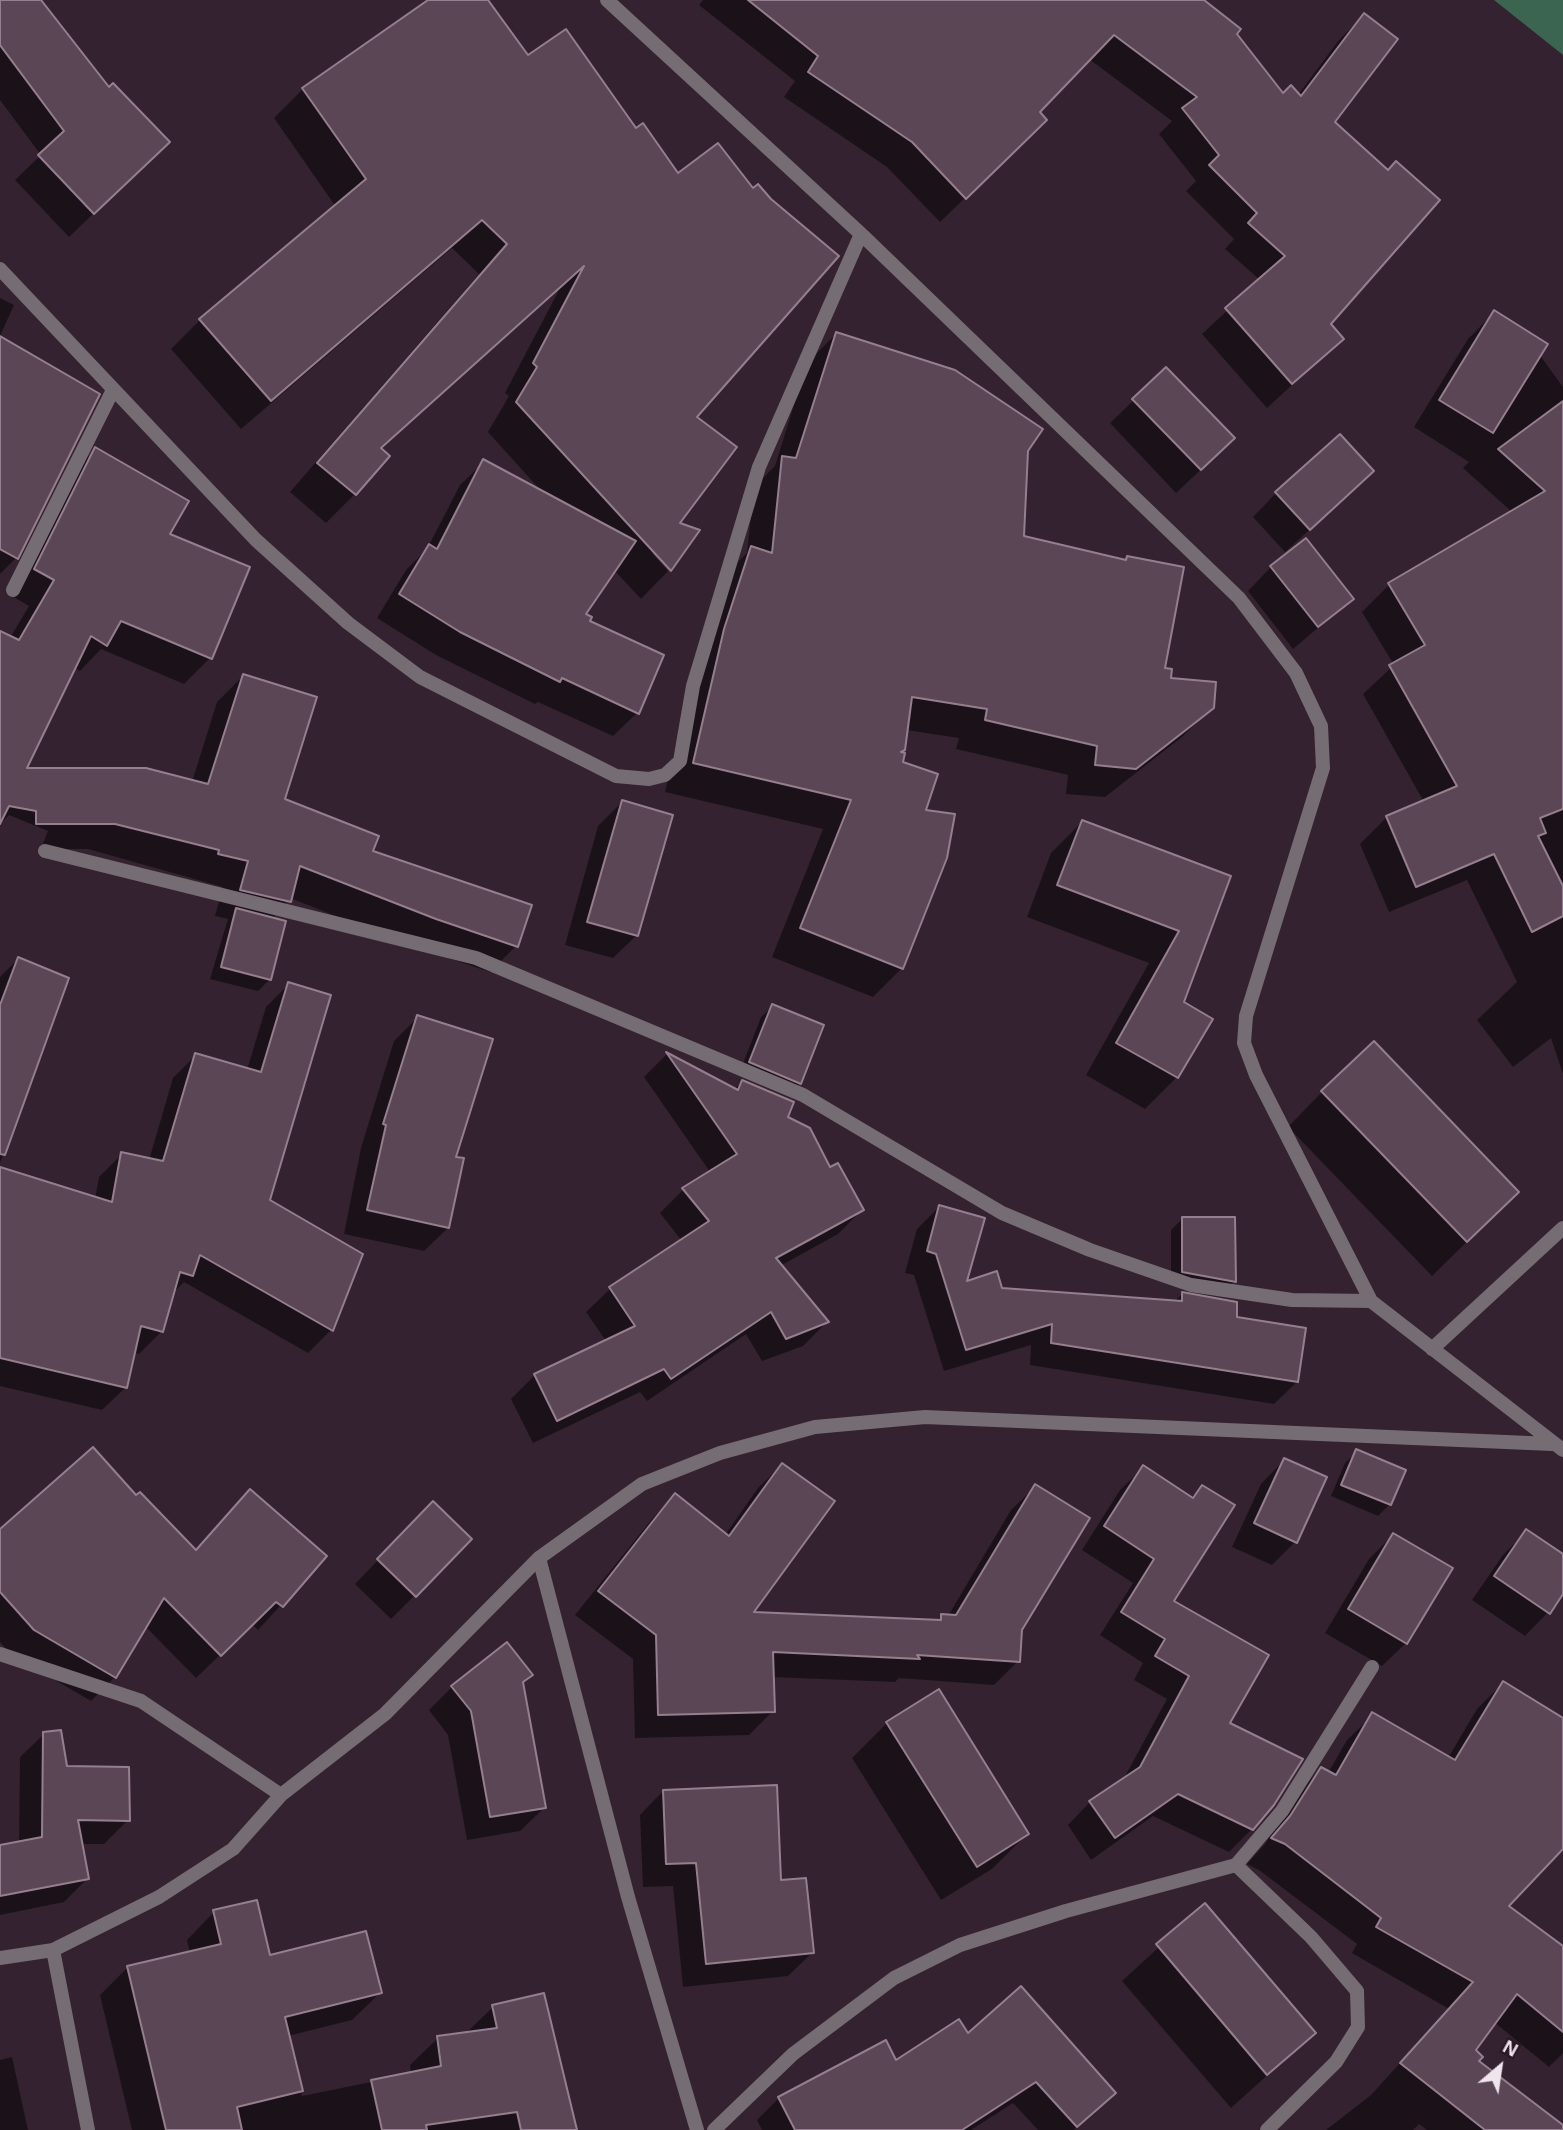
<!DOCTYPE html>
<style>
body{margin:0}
#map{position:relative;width:1563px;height:2130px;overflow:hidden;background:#342230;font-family:Arial,sans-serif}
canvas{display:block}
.north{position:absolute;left:1465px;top:2032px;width:70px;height:70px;-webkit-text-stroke:5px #2a1826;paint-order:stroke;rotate:29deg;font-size:19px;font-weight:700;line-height:28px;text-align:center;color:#f0e4ed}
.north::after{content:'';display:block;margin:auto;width:24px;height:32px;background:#f0e4ed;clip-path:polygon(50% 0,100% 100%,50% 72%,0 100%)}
</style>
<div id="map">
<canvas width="1563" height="2130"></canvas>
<div class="north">N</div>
</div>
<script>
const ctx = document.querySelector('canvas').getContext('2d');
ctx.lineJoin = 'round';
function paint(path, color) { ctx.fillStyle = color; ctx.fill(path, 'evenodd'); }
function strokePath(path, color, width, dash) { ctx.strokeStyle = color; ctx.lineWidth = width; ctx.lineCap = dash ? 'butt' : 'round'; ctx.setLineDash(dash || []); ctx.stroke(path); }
paint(new Path2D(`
 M 1494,0 L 1563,0 L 1563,55 Z`), '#3b6451');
paint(new Path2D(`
 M 0,0 L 39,0 L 144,165 L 69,237 L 15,180 L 41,155 L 0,100 Z
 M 431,0 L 486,0 L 694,418 L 657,553 L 652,553 L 668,571 L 641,599 L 614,570 L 583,614 L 637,713 L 613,736 L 538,702 L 535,704 L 436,655 L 377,618 L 406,570 L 427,549 L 460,485 L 484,462 L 543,493 L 488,432 L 509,396 L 505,393 L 559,290 L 380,450 L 355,494 L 326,523 L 290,492 L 479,274 L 452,248 L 241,429 L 171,349 L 200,320 L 336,207 L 274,118 L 303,89 Z
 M 703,0 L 1201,0 L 1235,34 L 1283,96 L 1298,95 L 1339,40 L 1364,15 L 1332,123 L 1328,324 L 1342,339 L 1267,408 L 1202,334 L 1260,280 L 1225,249 L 1234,239 L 1186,191 L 1196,181 L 1159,134 L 1172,121 L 1089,59 L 1037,112 L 1020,145 L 940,222 L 887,167 L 784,97 L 795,81 L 699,5 Z
 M 0,298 L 14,305 L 0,336 Z
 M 1495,312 L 1539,354 L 1563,387 L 1563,1074 L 1551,1038 L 1513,1067 L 1477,1020 L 1517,982 L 1467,880 L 1389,912 L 1360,844 L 1387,817 L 1424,802 L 1363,694 L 1394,665 L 1362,612 L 1389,585 L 1512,512 L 1463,468 L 1469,462 L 1414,427 L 1468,339 Z
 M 836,334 L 1026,451 L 1022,538 L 1124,561 L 1127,558 L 1163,670 L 1169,679 L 1212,707 L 1182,737 L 1105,797 L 1066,794 L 1068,775 L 956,749 L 959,738 L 906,730 L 899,753 L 902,968 L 873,997 L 772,957 L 823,829 L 665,792 L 696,660 L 722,578 L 747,553 L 754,487 L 775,466 L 807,363 Z
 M 0,338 L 16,558 L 0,574 Z
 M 1134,400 L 1209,462 L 1176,493 L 1110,423 Z
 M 95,450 L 168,535 L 210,658 L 184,684 L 101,649 L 80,671 L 74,667 L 24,770 L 192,782 L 217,702 L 243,676 L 283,800 L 516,946 L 490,972 L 409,945 L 290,898 L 272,919 L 270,979 L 258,991 L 210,979 L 228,919 L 215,916 L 223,887 L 88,849 L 41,849 L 48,831 L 9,815 L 0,824 L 0,633 L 10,638 L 29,606 L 10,595 L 69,476 Z
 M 1276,493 L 1348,495 L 1285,552 L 1253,517 Z
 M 1271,567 L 1352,599 L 1293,649 L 1248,591 Z
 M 622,802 L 637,935 L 613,958 L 565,945 L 598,826 Z
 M 1082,822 L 1228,877 L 1182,1003 L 1210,1019 L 1177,1077 L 1145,1109 L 1086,1075 L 1149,963 L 1027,917 L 1051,853 Z
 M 18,959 L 66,979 L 0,1163 L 0,977 Z
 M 289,984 L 268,1201 L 361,1254 L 331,1330 L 308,1353 L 184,1282 L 172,1294 L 162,1331 L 139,1354 L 133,1352 L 125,1388 L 102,1410 L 0,1386 L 0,1169 L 95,1199 L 99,1177 L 122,1154 L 149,1160 L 173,1078 L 196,1055 L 247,1070 L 266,1007 Z
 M 773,1006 L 800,1083 L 788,1094 L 739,1074 L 761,1017 Z
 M 418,1017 L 448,1228 L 424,1251 L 344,1234 L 361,1148 L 394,1041 Z
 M 667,1054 L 734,1090 L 742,1082 L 786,1118 L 862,1210 L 838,1234 L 780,1266 L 827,1322 L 803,1346 L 762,1361 L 746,1334 L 647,1401 L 640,1392 L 533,1443 L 511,1399 L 535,1375 L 606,1341 L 586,1312 L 610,1289 L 682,1241 L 660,1213 L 684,1189 L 710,1172 L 644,1077 Z
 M 1322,1092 L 1482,1227 L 1432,1276 L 1288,1127 Z
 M 939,1207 L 965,1283 L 1001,1290 L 1174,1302 L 1182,1294 L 1235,1319 L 1297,1382 L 1274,1404 L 1030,1365 L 1031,1345 L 944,1371 L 914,1275 L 905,1273 L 917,1229 Z
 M 1183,1218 L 1235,1281 L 1223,1293 L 1171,1283 L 1171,1230 Z
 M 1357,1451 L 1390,1504 L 1378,1516 L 1331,1496 L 1345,1463 Z
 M 1284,1460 L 1295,1542 L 1272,1565 L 1232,1547 L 1261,1484 Z
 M 782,1465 L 751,1613 L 936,1622 L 942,1616 L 948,1616 L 1011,1510 L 1035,1487 L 1018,1661 L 994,1685 L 899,1678 L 895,1682 L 772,1677 L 773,1711 L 749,1735 L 635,1738 L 633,1659 L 575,1615 L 652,1519 L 675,1495 L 725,1535 L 758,1488 Z
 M 1143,1468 L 1190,1498 L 1202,1487 L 1172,1601 L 1228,1724 L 1252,1829 L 1229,1852 L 1153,1816 L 1091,1860 L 1068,1825 L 1090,1802 L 1123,1780 L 1167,1699 L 1134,1680 L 1143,1663 L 1100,1635 L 1133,1583 L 1082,1550 L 1120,1490 Z
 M 250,1491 L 325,1557 L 258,1630 L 252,1624 L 196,1678 L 145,1626 L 115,1677 L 91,1701 L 10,1654 L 0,1642 L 0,1531 L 195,1551 Z
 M 410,1527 L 415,1595 L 391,1619 L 355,1584 Z
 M 1526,1532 L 1563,1556 L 1563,1591 L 1548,1612 L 1525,1636 L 1472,1600 L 1503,1555 Z
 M 1393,1535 L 1406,1643 L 1382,1666 L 1325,1633 L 1369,1559 Z
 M 521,1683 L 544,1808 L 520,1831 L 467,1840 L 448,1735 L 429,1710 L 452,1687 Z
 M 1503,1683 L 1563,1720 L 1563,1846 L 1507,1907 L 1563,1948 L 1563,2053 L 1549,2067 L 1494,2022 L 1473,2050 L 1477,2061 L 1563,2130 L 1427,2130 L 1419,2124 L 1413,2130 L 1326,2130 L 1371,2095 L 1449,2009 L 1352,1953 L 1357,1944 L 1259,1870 L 1247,1864 L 1265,1844 L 1295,1795 L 1321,1769 L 1328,1773 L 1347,1740 L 1373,1715 L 1448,1758 L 1477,1709 Z
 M 887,1723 L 1027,1834 L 992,1869 L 941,1900 L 852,1758 Z
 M 44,1734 L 66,1768 L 128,1820 L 104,1844 L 81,1844 L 88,1878 L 64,1902 L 0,1915 L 0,1847 L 19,1843 L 20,1757 Z
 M 663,1791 L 779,1882 L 812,1953 L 788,1976 L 683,1987 L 673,1886 L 643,1887 L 640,1815 Z
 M 1205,1905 L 1314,2033 L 1231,2108 L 1122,1981 Z
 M 214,1912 L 269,1957 L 380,1993 L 352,2020 L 288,2036 L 302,2096 L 411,2074 L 410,2065 L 438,2038 L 465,2034 L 493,2007 L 575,2130 L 132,2130 L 100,1995 L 128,1967 L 190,1953 L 187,1940 Z
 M 967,2036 L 1114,2093 L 1074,2130 L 1038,2130 L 1013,2103 L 971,2130 L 762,2130 L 757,2120 L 779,2098 L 895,2063 Z
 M 12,2057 L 28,2130 L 0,2130 L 0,2060 Z`), '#0007');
const building = new Path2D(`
 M 0,0 L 41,0 L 109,87 L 113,83 L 170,142 L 94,214 L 38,155 L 64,131 L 0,45 Z
 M 428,0 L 488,0 L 528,55 L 566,29 L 636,128 L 643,123 L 678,173 L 718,143 L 753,188 L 758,184 L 771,199 L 839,256 L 697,417 L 737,447 L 680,523 L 700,530 L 671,571 L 516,402 L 537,367 L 533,363 L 584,266 L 381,448 L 390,456 L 356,495 L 317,463 L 507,244 L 482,220 L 271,401 L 199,319 L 366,179 L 302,88 Z
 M 748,0 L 1204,0 L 1241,29 L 1237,34 L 1283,93 L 1291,85 L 1301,96 L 1364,13 L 1398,39 L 1335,122 L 1388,170 L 1396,161 L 1440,200 L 1331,324 L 1344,339 L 1292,384 L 1225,308 L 1285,256 L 1248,223 L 1257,213 L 1209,165 L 1219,155 L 1182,108 L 1197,97 L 1114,35 L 1040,112 L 1047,120 L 966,199 L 912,142 L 808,72 L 818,56 Z
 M 1494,310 L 1548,344 L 1493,433 L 1439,400 Z
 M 836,332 L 955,370 L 1043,429 L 1028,451 L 1024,536 L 1126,560 L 1127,556 L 1184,567 L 1165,668 L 1172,669 L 1171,678 L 1216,682 L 1214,708 L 1136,769 L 1095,765 L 1097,746 L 985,720 L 987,709 L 912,697 L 905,750 L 901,752 L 905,753 L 903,762 L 938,774 L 926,810 L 955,814 L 947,858 L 903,969 L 800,928 L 851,800 L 693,763 L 724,629 L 751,546 L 772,553 L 782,456 L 796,458 Z
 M 0,336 L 100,394 L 18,559 L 0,549 Z
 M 1166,367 L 1235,438 L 1201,470 L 1132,399 Z
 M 1563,401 L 1563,809 L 1540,818 L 1546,833 L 1538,836 L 1563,886 L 1563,916 L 1532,932 L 1494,854 L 1416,887 L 1386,816 L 1457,786 L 1389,665 L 1425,645 L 1388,583 L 1545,491 L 1498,449 Z
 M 1340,434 L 1374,471 L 1310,530 L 1275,492 Z
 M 95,447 L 189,501 L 170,534 L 250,567 L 212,659 L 121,621 L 107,646 L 91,636 L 27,768 L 146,768 L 208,784 L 243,674 L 317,697 L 285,799 L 379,836 L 373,851 L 532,905 L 518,947 L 436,919 L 300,866 L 291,902 L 240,890 L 248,861 L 218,854 L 219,850 L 115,824 L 36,824 L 36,811 L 9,806 L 0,824 L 0,631 L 19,640 L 54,580 L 34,569 Z
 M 483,459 L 636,541 L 586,614 L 592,617 L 590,621 L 664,655 L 639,714 L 562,678 L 560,682 L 460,632 L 399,594 L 429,544 L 437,549 Z
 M 1306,538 L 1354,599 L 1318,627 L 1270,566 Z
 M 622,800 L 673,815 L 638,936 L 587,922 Z
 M 1082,820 L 1231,876 L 1184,1002 L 1213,1019 L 1178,1078 L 1116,1043 L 1179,931 L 1057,885 Z
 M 236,908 L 286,921 L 271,980 L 221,967 Z
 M 18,957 L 69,978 L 5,1155 L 0,1154 L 0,1005 Z
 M 288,982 L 331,995 L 270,1200 L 363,1254 L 333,1331 L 200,1255 L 193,1276 L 180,1272 L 163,1332 L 141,1326 L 127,1388 L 0,1358 L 0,1167 L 112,1202 L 121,1152 L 163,1161 L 195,1053 L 261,1072 Z
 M 772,1004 L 824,1025 L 801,1084 L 749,1062 Z
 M 417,1015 L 493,1039 L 456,1157 L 464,1158 L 449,1228 L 367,1210 L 386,1125 L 383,1124 Z
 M 1374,1041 L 1519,1192 L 1467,1242 L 1321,1091 Z
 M 666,1052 L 738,1090 L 742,1080 L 794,1102 L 788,1117 L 810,1128 L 830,1167 L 838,1163 L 864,1210 L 776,1258 L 829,1322 L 786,1339 L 771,1312 L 671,1379 L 664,1369 L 557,1421 L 534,1374 L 635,1326 L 609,1287 L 709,1221 L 682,1188 L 737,1154 Z
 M 939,1205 L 985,1218 L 967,1281 L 997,1271 L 1002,1288 L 1182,1301 L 1182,1292 L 1237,1302 L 1237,1317 L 1306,1328 L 1298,1382 L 1051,1343 L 1052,1324 L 966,1350 L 936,1254 L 927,1251 Z
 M 1182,1217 L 1235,1217 L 1236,1282 L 1182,1272 Z
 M 93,1447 L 136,1495 L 140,1492 L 196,1550 L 250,1489 L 327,1556 L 283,1607 L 276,1602 L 221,1656 L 164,1598 L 116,1678 L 34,1630 L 0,1592 L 0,1529 Z
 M 1356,1449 L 1406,1470 L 1391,1505 L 1341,1485 Z
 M 1284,1458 L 1327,1477 L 1297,1543 L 1254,1523 Z
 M 782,1463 L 835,1501 L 754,1612 L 941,1620 L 941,1614 L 956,1615 L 1035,1484 L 1090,1518 L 1022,1630 L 1020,1662 L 917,1655 L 920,1659 L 773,1652 L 775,1712 L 658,1715 L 656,1635 L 598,1591 L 675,1493 L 729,1536 Z
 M 1143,1465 L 1193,1498 L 1202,1485 L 1235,1505 L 1174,1601 L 1269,1655 L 1230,1723 L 1303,1759 L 1274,1805 L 1253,1830 L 1178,1794 L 1115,1838 L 1089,1801 L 1140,1767 L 1189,1676 L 1155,1656 L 1165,1639 L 1121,1612 L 1154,1559 L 1104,1526 Z
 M 433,1501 L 472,1539 L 416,1597 L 377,1559 Z
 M 1526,1529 L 1563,1554 L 1563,1594 L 1550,1614 L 1494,1576 Z
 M 1393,1533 L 1453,1568 L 1407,1644 L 1348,1609 Z
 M 507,1642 L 533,1675 L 523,1682 L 546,1808 L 490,1817 L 471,1711 L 451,1686 Z
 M 1503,1681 L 1563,1718 L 1563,1849 L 1509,1906 L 1563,1946 L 1563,2032 L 1517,1994 L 1476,2050 L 1483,2057 L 1479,2061 L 1563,2125 L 1563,2130 L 1485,2130 L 1400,2063 L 1473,1982 L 1376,1927 L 1381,1918 L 1285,1844 L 1271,1838 L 1290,1816 L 1321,1767 L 1336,1775 L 1372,1712 L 1455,1760 Z
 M 939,1689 L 1029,1834 L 977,1867 L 886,1722 Z
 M 61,1730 L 67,1766 L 129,1767 L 130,1821 L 78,1820 L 89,1879 L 0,1896 L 0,1845 L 42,1837 L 43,1732 Z
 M 777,1785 L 781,1880 L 806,1878 L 814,1953 L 706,1964 L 696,1863 L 666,1864 L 663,1790 Z
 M 257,1900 L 270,1955 L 366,1931 L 382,1993 L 285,2017 L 303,2091 L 237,2107 L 242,2130 L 166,2130 L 127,1966 L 221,1944 L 213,1910 Z
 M 1205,1903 L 1316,2033 L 1267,2075 L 1156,1944 Z
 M 1021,1986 L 1116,2093 L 1077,2127 L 1036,2082 L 962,2130 L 795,2130 L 778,2097 L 886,2040 L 896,2060 L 959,2019 L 968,2033 Z
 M 544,1993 L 577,2130 L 521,2130 L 517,2112 L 426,2125 L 427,2130 L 382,2130 L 371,2080 L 441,2066 L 437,2036 L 497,2028 L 492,2005 Z`);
paint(building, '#5b4656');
strokePath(building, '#957e8f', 2);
strokePath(new Path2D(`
 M 607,0 L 861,234 L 1239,598 L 1296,673 L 1321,726 L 1323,768 L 1246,1016 L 1244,1043 L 1256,1075 L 1371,1301 L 1563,1450
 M 0,269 L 256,540 L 348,623 L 420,677 L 616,776 L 649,779 L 665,775 L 680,761 L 693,686 L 759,467 L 861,234
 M 13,590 L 113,390
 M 45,851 L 476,958 L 803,1095 L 1002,1213 L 1090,1250 L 1191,1285 L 1292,1300 L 1371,1301
 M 1432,1349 L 1563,1228
 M 539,1558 L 628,1897 L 697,2130
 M 0,1654 L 141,1701 L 281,1795
 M 1236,1865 L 1311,1937 L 1357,1991 L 1358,2027 L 1336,2062 L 1267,2130
 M 53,1950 L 88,2130
 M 0,1958 L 53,1950 L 159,1897 L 233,1849 L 281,1795 L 385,1714 L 539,1558 L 642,1484 L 720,1453 L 815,1427 L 925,1417 L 1552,1444
 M 714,2130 L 793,2054 L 894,1978 L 960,1945 L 1066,1911 L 1236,1865 L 1282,1811 L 1372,1667`), '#766c73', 14);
</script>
